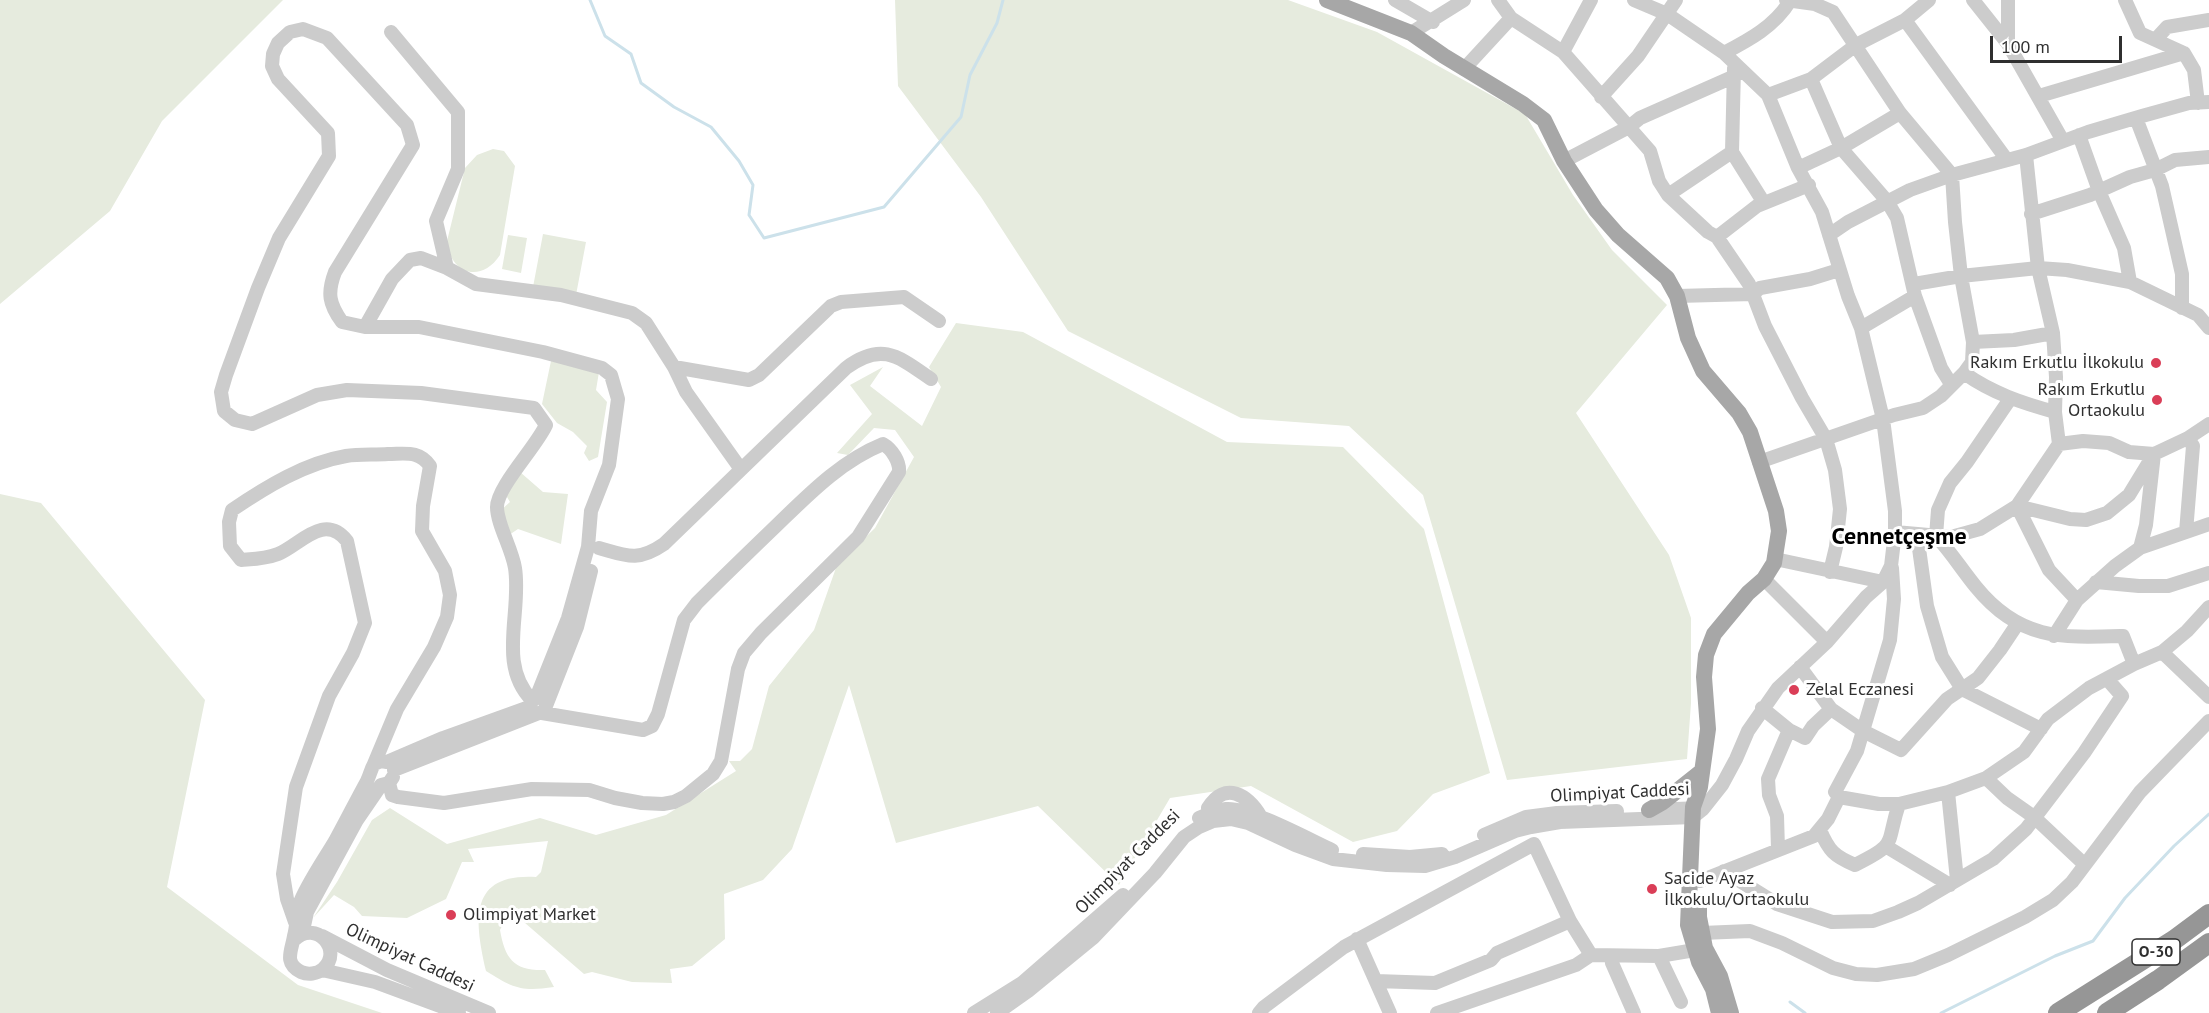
<!DOCTYPE html>
<meta charset="utf-8">
<style>
body{margin:0}
#map{position:relative;width:2209px;height:1013px;overflow:hidden;background:#fff;font-family:"PT Sans",sans-serif}
canvas{display:block}
.scale{position:absolute;left:1990px;top:36px;width:132px;height:27px;box-sizing:border-box;border:3px solid #2f2f2f;border-top:0;padding-left:8px;font-size:18px;line-height:21px;white-space:nowrap;color:#2f2f2f;-webkit-text-stroke:4px #fff;paint-order:stroke}
</style>
<div id="map">
<canvas width="2209" height="1013"></canvas>
<div class="scale">100 m</div>
</div>
<script>
const ctx = document.querySelector('canvas').getContext('2d');
ctx.lineJoin = 'round';
function paint(path, color) { ctx.fillStyle = color; ctx.fill(path, 'evenodd'); }
function strokePath(path, color, width, dash) { ctx.strokeStyle = color; ctx.lineWidth = width; ctx.lineCap = dash ? 'butt' : 'round'; ctx.setLineDash(dash || []); ctx.stroke(path); }
function drawText(font, color, halo, rows, align = 'center') {
  ctx.font = font + ' "PT Sans",sans-serif'; ctx.lineWidth = 6; ctx.setLineDash([]); ctx.textBaseline = 'middle'; ctx.strokeStyle = halo; ctx.fillStyle = color; for (const [text, x, y, turn = 0] of rows) {
    ctx.save(); ctx.translate(x, y); ctx.rotate((+turn || 0) * Math.PI / 180); ctx.textAlign = isNaN(turn) ? turn : align; if (halo) ctx.strokeText(text, 0, 0); ctx.fillText(text, 0, 0); ctx.restore();
  }
}
paint(new Path2D(`
 M 0,0 L 283,0 L 162,121 L 110,211 L 0,304 Z
 M 895,0 L 1288,0 L 1377,32 L 1525,114 L 1573,195 L 1612,250 L 1667,305 L 1576,413 L 1669,555 L 1691,618 L 1691,703 L 1687,759 L 1507,780 L 1423,495 L 1349,426 L 1241,418 L 1068,331 L 981,197 L 898,86 Z
 M 493,149 L 504,151 L 515,166 L 500,255 C 481,284 450,274 447,241 L 465,168 L 477,155 Z
 M 543,234 L 586,242 L 576,295 L 533,287 Z
 M 508,235 L 527,238 L 521,273 L 502,269 Z
 M 956,323 L 1023,332 L 1227,442 L 1343,447 L 1424,529 L 1490,773 L 1433,794 L 1397,831 L 1353,842 L 1251,786 L 1170,798 L 1119,885 L 1038,806 L 896,843 L 849,685 L 792,849 L 763,880 L 724,894 L 725,939 L 692,966 L 670,969 L 672,983 L 632,982 L 592,972 L 584,974 L 510,910 L 500,930 C 505,959 514,971 545,970 L 554,987 C 521,992 513,988 486,971 C 475,922 467,873 536,877 L 541,872 L 548,841 L 468,849 L 474,862 L 462,862 L 446,899 L 407,918 L 362,916 L 354,907 L 334,895 L 313,918 L 337,882 L 372,820 L 390,808 L 447,844 L 540,818 L 596,835 L 666,815 L 736,771 L 729,761 L 740,761 L 752,749 L 769,686 L 814,630 L 837,565 L 875,528 L 914,457 L 895,430 L 874,428 L 848,455 L 837,453 L 872,414 L 850,385 L 883,367 L 870,386 L 922,426 L 941,387 L 929,367 Z
 M 551,361 L 599,372 L 596,390 L 607,402 L 598,457 L 589,461 L 584,453 L 587,446 L 573,432 L 557,423 L 542,404 Z
 M 520,472 L 543,492 L 568,494 L 561,544 L 518,529 L 509,535 L 500,511 L 510,502 L 504,492 Z
 M 0,494 L 41,503 L 205,700 L 167,887 L 298,985 L 382,1013 L 0,1013 Z`), '#e6ebde');
strokePath(new Path2D(`
 M 590,0 L 605,36 L 631,54 L 641,83 L 674,107 L 711,127 L 739,161 L 753,185 L 749,215 L 764,238 L 884,207 L 961,117 L 970,75 L 997,23 L 1003,0
 M 1790,1002 L 1805,1013
 M 1941,1013 L 2055,956 L 2093,941 L 2125,898 L 2174,846 L 2209,814`), '#cce1ea', 3);
strokePath(new Path2D(`
 M 1395,0 L 1433,22
 M 1498,0 L 1511,18 L 1563,52 L 1650,151 L 1659,181 L 1668,195 L 1708,232 L 1717,237 L 1749,284 L 1765,326 L 1802,398 L 1826,439 L 1835,470 L 1840,509 L 1836,547 L 1830,572
 M 1973,0 L 2008,44 L 2063,141
 M 2125,0 L 2140,33 L 2184,53 L 2194,70 L 2198,103
 M 1905,20 L 2007,160
 M 391,32 L 458,112 L 458,169 L 436,221 L 447,268
 M 1411,33 L 1464,0
 M 2156,39 L 2167,27 L 2209,20
 M 2008,44 L 2008,0
 M 1563,52 L 1591,0
 M 1724,53 C 1749,40 1775,26 1790,1
 M 1734,68 L 1732,152 L 1764,203
 M 1464,69 L 1511,18
 M 1811,79 L 1841,148 L 1887,201 L 1897,218 L 1915,296 L 1941,368 L 1951,384
 M 1768,95 L 1811,79 L 1856,45 L 1905,20 L 1929,0
 M 2039,96 L 2184,53
 M 1601,97 L 1638,56 L 1676,0
 M 2136,118 L 2162,186 L 2182,274 L 2182,308
 M 2079,135 L 2099,191 L 2124,248 L 2130,282
 M 1564,161 L 1629,127 L 1640,118 L 1735,76
 M 1798,168 L 1841,148 L 1900,113
 M 1668,195 L 1732,152
 M 2031,214 L 2090,195 L 2130,177 L 2155,170 L 2175,160 L 2209,157
 M 1829,235 L 1848,222 L 1910,190 L 1952,175 L 2026,155 L 2088,132 L 2142,116 L 2189,103 L 2209,102
 M 1717,237 L 1757,206 L 1809,185
 M 1914,284 L 1961,276 L 2038,268 L 2067,270 L 2130,282 L 2198,315 L 2209,328
 M 1677,296 L 1753,294 L 1760,288 L 1810,279 L 1839,270
 M 365,327 L 392,279 L 410,260 L 421,258 L 447,268 L 476,284 L 561,295 L 632,313 L 646,323 L 674,367 L 686,392 L 740,468
 M 1861,328 L 1915,296
 M 1973,342 L 2014,340 L 2053,333
 M 674,367 L 749,380 L 759,375 L 831,306 L 841,302 L 904,297 L 939,321
 M 1964,373 C 1992,393 2022,403 2055,412
 M 2010,399 L 1967,462 L 1950,483 L 1938,510 L 1936,536 C 1951,552 1962,570 1976,587 C 2019,640 2061,638 2123,636 L 2134,664
 M 2059,444 L 2083,441 L 2109,443 L 2129,452 L 2154,454 L 2146,525 L 2140,548
 M 1759,462 L 1894,415 L 1923,408 L 1941,396 L 1964,373 L 1972,362 L 1973,342 L 1961,276 L 1955,222 L 1952,175 L 1900,113 L 1833,12 L 1815,4 L 1786,0
 M 1895,532 L 1951,537 L 1980,529 L 2017,506 L 2059,444 L 2055,412 L 2056,377 L 2053,333 L 2038,268 L 2026,155
 M 2186,532 L 2193,446 L 2188,438
 M 1917,534 L 1927,606 L 1942,657 L 1962,689 L 2041,729
 M 599,548 C 627,556 638,562 664,544 L 846,368 C 882,341 899,357 931,379
 M 1775,559 L 1883,582
 M 1764,579 L 1827,642
 M 2096,582 L 2139,586 L 2168,586 L 2209,573
 M 2077,600 L 2049,570 L 2017,506 L 2070,519 L 2086,520 L 2107,513 L 2129,495 L 2154,454 L 2188,438 L 2209,424
 M 2054,636 L 2077,600 L 2115,566 L 2140,548 L 2209,524
 M 2162,652 L 2209,697
 M 1800,667 L 1831,709 L 1863,731 L 1901,750 L 1947,699 L 1978,678 L 2000,650 L 2018,623
 M 1762,708 L 1789,730 L 1768,779 L 1769,795 L 1777,816 L 1778,849
 M 1789,730 L 1805,738 L 1813,726 L 1831,709
 M 394,770 L 544,711 L 577,627 L 591,571
 M 1986,778 L 2007,798 L 2034,817 L 2084,864
 M 389,783 L 392,795 L 398,797 L 444,803 L 532,789 L 589,790 L 615,798 L 642,803 L 663,804 L 674,802 L 686,796 L 713,774 L 721,761 L 738,669 L 744,653 L 761,633 L 858,537 L 899,472 C 900,462 892,449 883,444 C 841,461 809,494 777,525 C 750,551 723,577 697,603 L 684,620 L 658,714 L 652,726 L 643,730 L 542,713
 M 1948,792 L 1957,880
 M 1839,797 L 1879,804 L 1899,804
 M 1651,810 L 1701,808
 M 1216,816 L 1211,814 L 1208,808 C 1225,780 1248,795 1261,817
 M 1199,818 C 1208,814 1217,810 1226,809 C 1250,807 1308,839 1332,850
 M 1820,830 C 1829,851 1834,856 1855,865 C 1899,843 1885,846 1899,804 L 1948,792 L 1986,778 L 2024,752 L 2048,719 L 2089,688 L 2134,664 L 2162,652 L 2187,631 L 2209,607
 M 1484,835 L 1526,817 L 1557,813 L 1617,811
 M 1887,847 L 1950,885
 M 1363,854 L 1410,857 L 1442,854
 M 1724,871 L 1777,904 L 1832,922 L 1873,921 L 1898,912 L 1918,903 L 1993,859 L 2026,829 L 2084,753 L 2122,696 L 2107,679
 M 1700,881 L 1814,836 L 1828,819 L 1839,797 L 1835,792 L 1857,751 L 1890,640 L 1894,599 L 1892,568
 M 295,922 L 287,899 L 283,874 L 296,787 L 329,696 L 353,653 L 365,623 L 347,541 C 324,512 300,545 278,554 C 265,559 254,559 241,560 L 230,546 L 229,522 L 232,510 C 266,487 305,463 346,456 C 359,454 374,455 388,454 C 405,454 419,450 430,466 L 423,506 L 422,531 L 445,571 L 450,595 L 447,617 L 434,647 L 397,709 L 374,764
 M 304,926 L 307,912 L 357,820 L 381,785 L 389,783 L 393,777
 M 1702,933 L 1750,931 L 1782,943 L 1833,968 L 1856,974 L 1877,975 L 1914,969 L 1948,955 L 2025,917 L 2053,900 L 2072,882 L 2140,792 L 2209,721
 M 322,936 L 387,970 L 489,1013
 M 1357,939 L 1390,1013
 M 294,940 C 316,918 344,951 323,969 C 317,974 308,975 301,972 C 283,963 292,950 294,936 C 297,926 296,915 299,905 C 305,887 325,858 335,841 C 346,821 356,801 367,781 C 370,775 371,769 374,764 L 381,761 L 387,762 L 443,738 L 529,707 L 531,702 L 536,698 L 568,618 L 588,547 L 591,511 L 609,465 L 618,399 L 611,375 L 602,368 L 543,352 L 419,327 L 365,327 L 342,322 C 329,304 327,293 335,272 L 413,145 L 407,125 L 327,38 L 303,29 L 290,32 L 278,43 L 273,54 L 272,66 L 278,79 L 328,133 L 329,156 L 279,238 L 258,288 L 226,375 L 221,392 L 224,411 L 235,420 L 252,424 L 317,395 L 347,390 L 421,393 L 534,408 L 546,425 C 536,447 497,487 497,507 C 497,524 512,549 515,568 C 522,612 497,665 532,700
 M 1611,956 L 1612,963 L 1634,1013
 M 1659,956 L 1695,950
 M 322,970 L 375,982 L 459,1013
 M 1376,981 L 1435,983 L 1491,960 L 1497,953 L 1570,921
 M 974,1013 L 1022,983 L 1123,895
 M 997,1013 L 1028,991 L 1094,937 L 1155,873 L 1184,837 L 1199,827 L 1213,821 L 1231,819 L 1248,823 L 1295,845 L 1333,859 L 1387,865 L 1425,866 L 1455,857 L 1515,831 L 1531,827 L 1560,822 L 1693,817 L 1703,809 L 1722,785 L 1736,759 L 1748,731 L 1778,688 L 1827,642 L 1866,597 L 1883,582 L 1891,566 L 1895,532 L 1895,511 L 1883,419 L 1861,328 L 1848,296 L 1822,212 L 1798,168 L 1768,95 L 1724,53 L 1667,14 L 1634,0
 M 1259,1013 L 1264,1007 L 1344,947 L 1534,844 L 1570,921 L 1591,955 L 1659,956 L 1681,1002
 M 1437,1013 L 1576,965 L 1591,955`), '#ccc', 14);
strokePath(new Path2D(`
 M 1327,0 L 1411,33 L 1444,56 L 1523,104 L 1544,120 L 1564,161 L 1596,210 L 1618,235 L 1667,278 L 1677,296 L 1688,338 L 1703,371 L 1739,413 L 1750,432 L 1776,511 L 1779,531 L 1774,563 L 1764,579 L 1748,593 L 1714,634 L 1706,655 L 1704,677 L 1708,729 L 1700,787 L 1693,807 L 1688,925 L 1699,962 L 1713,989 L 1719,1013
 M 1649,810 L 1663,802 L 1702,771
 M 1699,901 L 1699,917 L 1705,948 L 1720,976 L 1731,1013`), '#a7a7a7', 16);
strokePath(new Path2D(`
 M 2058,1013 L 2174,940 L 2209,914
 M 2107,1013 L 2158,980 L 2209,943`), '#969696', 20);
for (const [x, y, r, color] of [
 [2156,363,6,"#da3e57"],
 [2157,400,6,"#da3e57"],
 [1794,690,6,"#da3e57"],
 [1652,889,6,"#da3e57"],
 [451,915,6,"#da3e57"]
]) { const dot = new Path2D(); dot.arc(x, y, r, 0, 2 * Math.PI); ctx.fillStyle = color; ctx.fill(dot); strokePath(dot, '#fff', 2); }
for (const [x, y, w] of [
 [2156,952,48]
]) { const box = new Path2D(); box.roundRect(x - w / 2, y - 13, w, 26, 4.5); ctx.fillStyle = '#fff'; ctx.fill(box); strokePath(box, '#2f2f2f', 1.5); }
drawText('bold 16px', '#2f2f2f', null, [
 ["O-30",2156,952]
]);
drawText('18px', '#2f2f2f', '#fff', [
 ["Rakım Erkutlu İlkokulu",2144,363,"right"],
 ["Rakım Erkutlu",2145,390,"right"],
 ["Ortaokulu",2145,411,"right"],
 ["Zelal Eczanesi",1806,690],
 ["Sacide Ayaz",1664,879],
 ["İlkokulu/Ortaokulu",1664,900],
 ["Olimpiyat Market",463,915]
], 'left');
drawText('18px', '#2f2f2f', '#fff', [
 ["Olimpiyat Caddesi",1620,793,-3],
 ["Olimpiyat Caddesi",1128,862,-45],
 ["Olimpiyat Caddesi",410,958,25]
]);
drawText('bold 24px', '#000', '#fff', [
 ["Cennetçeşme",1899,537]
]);
</script>
